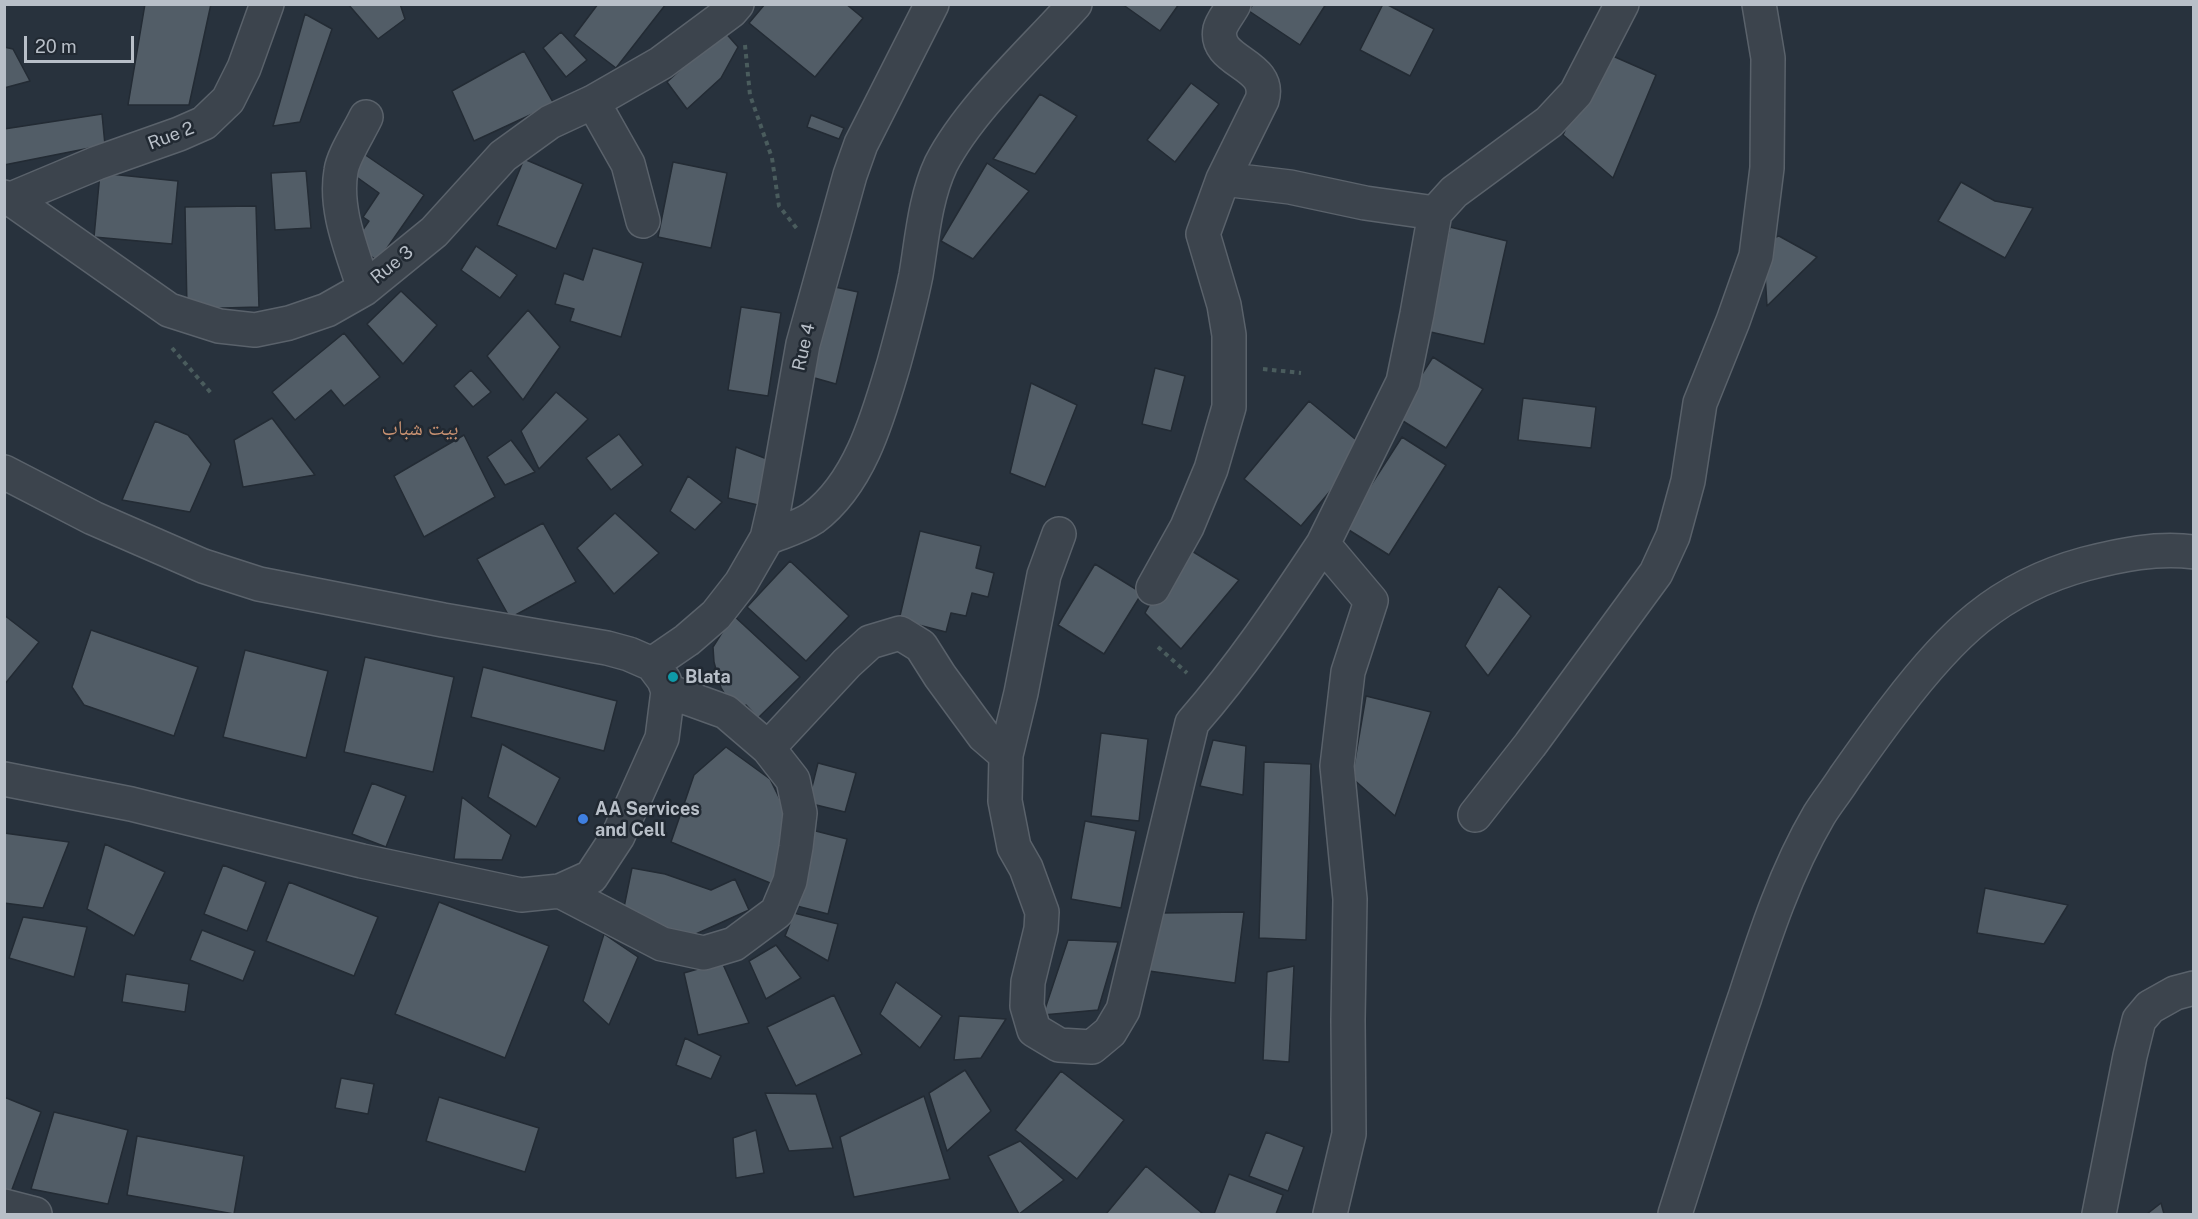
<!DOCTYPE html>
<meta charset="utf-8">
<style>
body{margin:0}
#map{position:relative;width:2198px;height:1219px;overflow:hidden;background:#28323d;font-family:"Public Sans",sans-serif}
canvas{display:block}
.frame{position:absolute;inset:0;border:6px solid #b8bfc8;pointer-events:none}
.scale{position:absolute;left:24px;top:36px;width:110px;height:27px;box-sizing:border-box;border:3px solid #b8bfc8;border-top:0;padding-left:8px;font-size:18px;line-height:21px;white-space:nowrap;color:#b8bfc8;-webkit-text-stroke:4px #212932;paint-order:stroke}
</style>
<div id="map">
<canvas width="2198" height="1219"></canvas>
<div class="frame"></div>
<div class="scale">20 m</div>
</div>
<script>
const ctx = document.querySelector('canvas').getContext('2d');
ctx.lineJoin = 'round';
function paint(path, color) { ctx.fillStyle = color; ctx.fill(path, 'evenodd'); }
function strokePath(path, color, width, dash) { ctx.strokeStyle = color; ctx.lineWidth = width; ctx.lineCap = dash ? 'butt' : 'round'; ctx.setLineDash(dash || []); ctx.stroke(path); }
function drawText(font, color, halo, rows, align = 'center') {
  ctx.font = font + ' "Public Sans","Noto Naskh Arabic",sans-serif'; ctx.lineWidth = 5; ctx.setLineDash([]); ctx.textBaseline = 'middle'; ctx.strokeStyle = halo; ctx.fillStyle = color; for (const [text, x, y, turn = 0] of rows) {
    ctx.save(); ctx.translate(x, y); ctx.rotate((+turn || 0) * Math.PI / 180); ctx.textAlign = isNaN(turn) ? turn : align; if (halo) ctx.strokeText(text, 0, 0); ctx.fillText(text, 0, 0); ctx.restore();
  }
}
const building = new Path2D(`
 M 145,4 L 211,4 L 189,105 L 128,105 Z
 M 348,4 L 400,4 L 405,19 L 378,39 Z
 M 598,4 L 666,4 L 616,68 L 574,36 Z
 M 765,4 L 846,4 L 863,18 L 815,77 L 749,23 Z
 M 1122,4 L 1179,4 L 1160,31 Z
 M 1253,4 L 1326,4 L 1300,45 L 1249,11 Z
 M 1383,4 L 1386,4 L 1434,29 L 1410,76 L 1360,50 Z
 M 305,14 L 332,29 L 300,122 L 273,126 Z
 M 723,30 L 738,47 L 721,78 L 687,109 L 667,82 Z
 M 561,32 L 587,60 L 566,77 L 543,48 Z
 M 4,47 L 13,49 L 30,81 L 4,88 Z
 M 1599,50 L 1656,75 L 1613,178 L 1563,135 Z
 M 524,51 L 554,104 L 474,141 L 452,91 Z
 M 1191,83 L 1219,104 L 1175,162 L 1147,140 Z
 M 1040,94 L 1077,116 L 1035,174 L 993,159 Z
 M 102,114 L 105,145 L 4,165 L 4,129 Z
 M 811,115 L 844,128 L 839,139 L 807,127 Z
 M 364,154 L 424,195 L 378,261 L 353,244 L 369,221 L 363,217 L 379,193 L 351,173 Z
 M 524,159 L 583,184 L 556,249 L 497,225 Z
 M 673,162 L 727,173 L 711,248 L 658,237 Z
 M 987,163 L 1029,191 L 973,259 L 941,241 Z
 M 306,171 L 311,228 L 275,230 L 271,173 Z
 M 100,173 L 178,181 L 172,244 L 94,237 Z
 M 1961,182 L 1995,201 L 2033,208 L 2005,258 L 1938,221 Z
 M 256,206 L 259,307 L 187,309 L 185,207 Z
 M 1450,227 L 1507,241 L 1484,344 L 1426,331 Z
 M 1779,236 L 1817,257 L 1767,306 L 1763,241 Z
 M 476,246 L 517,275 L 500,298 L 461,270 Z
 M 593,248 L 643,263 L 621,337 L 570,321 L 574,309 L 555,304 L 564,273 L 583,280 Z
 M 826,285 L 858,292 L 836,384 L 804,375 Z
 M 401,291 L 437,325 L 403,364 L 367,324 Z
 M 741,307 L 781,313 L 768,396 L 728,390 Z
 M 528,310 L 560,347 L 523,400 L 487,356 Z
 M 344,333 L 380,377 L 344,406 L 331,390 L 295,420 L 272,392 Z
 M 1433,357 L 1483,389 L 1446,448 L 1395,416 Z
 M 1155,368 L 1185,376 L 1171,431 L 1142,424 Z
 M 471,370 L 491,392 L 473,407 L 454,386 Z
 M 1031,383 L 1077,405 L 1045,487 L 1010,473 Z
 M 556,392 L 588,419 L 539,469 L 521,431 Z
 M 1523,398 L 1596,407 L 1591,448 L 1518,440 Z
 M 1309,401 L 1366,448 L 1301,526 L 1244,479 Z
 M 272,418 L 315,475 L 243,487 L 234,440 Z
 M 155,421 L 188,435 L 211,464 L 190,512 L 122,500 Z
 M 619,434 L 643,465 L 611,490 L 586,458 Z
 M 464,435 L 495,497 L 424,537 L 394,476 Z
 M 1402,437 L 1446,465 L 1389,555 L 1344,527 Z
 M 511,440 L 535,472 L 505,485 L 487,457 Z
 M 736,447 L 767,459 L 758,505 L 728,498 Z
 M 688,476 L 722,502 L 695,530 L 670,511 Z
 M 615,513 L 659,553 L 614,594 L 577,548 Z
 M 543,523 L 576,582 L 510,618 L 477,559 Z
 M 920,531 L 981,546 L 976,568 L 994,573 L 988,597 L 972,593 L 966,616 L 951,613 L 946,632 L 899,620 Z
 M 1182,545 L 1239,580 L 1181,649 L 1145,613 Z
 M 790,561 L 849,616 L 806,661 L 747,607 Z
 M 1095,564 L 1142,593 L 1104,654 L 1058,625 Z
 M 1499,586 L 1531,616 L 1488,676 L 1465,646 Z
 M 4,615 L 39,642 L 4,685 Z
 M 733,615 L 800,677 L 758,718 L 746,705 L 737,714 L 721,688 L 714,662 L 713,647 Z
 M 91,630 L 198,667 L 174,736 L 84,705 L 72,687 Z
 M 245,650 L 328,671 L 306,758 L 223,737 Z
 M 365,657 L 454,677 L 433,772 L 344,752 Z
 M 483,667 L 617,701 L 604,751 L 471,717 Z
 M 1366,696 L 1431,712 L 1395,816 L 1352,778 Z
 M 1101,733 L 1148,739 L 1139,821 L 1091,816 Z
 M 1213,740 L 1246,746 L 1243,795 L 1200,786 Z
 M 502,744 L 560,778 L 536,827 L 488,797 Z
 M 726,747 L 770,779 L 793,826 L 775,885 L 671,842 L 694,775 Z
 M 1264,762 L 1311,764 L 1306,940 L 1259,938 Z
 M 818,763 L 856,773 L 845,812 L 808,803 Z
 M 372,783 L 406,796 L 386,847 L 352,834 Z
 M 462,797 L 511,835 L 502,860 L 454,859 Z
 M 1085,821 L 1136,831 L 1121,908 L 1071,899 Z
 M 808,829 L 847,839 L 828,914 L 789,904 Z
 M 4,833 L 69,842 L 43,908 L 4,903 Z
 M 105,844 L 165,872 L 134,936 L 87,909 Z
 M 223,865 L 266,882 L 247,931 L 204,914 Z
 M 632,868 L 665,874 L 711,890 L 735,879 L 749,910 L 687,938 L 622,917 Z
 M 289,882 L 378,917 L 354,976 L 266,941 Z
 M 1985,888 L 2068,905 L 2044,944 L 1977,933 Z
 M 439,902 L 549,946 L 505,1058 L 395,1014 Z
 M 1244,912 L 1235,983 L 1149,971 L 1162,913 Z
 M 794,913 L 838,924 L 828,961 L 785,936 Z
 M 23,917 L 87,927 L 74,977 L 9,958 Z
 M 202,930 L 255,951 L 243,981 L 190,960 Z
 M 604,934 L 638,957 L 609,1025 L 583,1001 Z
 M 1068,940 L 1118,942 L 1098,1010 L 1043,1015 Z
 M 776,945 L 801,978 L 766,999 L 749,961 Z
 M 722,962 L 749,1023 L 698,1035 L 684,973 Z
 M 1294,966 L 1289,1062 L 1263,1060 L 1267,972 Z
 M 126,974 L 189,984 L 185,1012 L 122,1002 Z
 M 896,982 L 942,1016 L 920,1048 L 880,1014 Z
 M 834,995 L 862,1054 L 796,1086 L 767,1027 Z
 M 959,1016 L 1006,1019 L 981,1058 L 954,1060 Z
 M 685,1038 L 721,1056 L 711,1079 L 676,1065 Z
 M 965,1070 L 991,1111 L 947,1151 L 929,1093 Z
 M 1061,1071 L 1124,1120 L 1077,1179 L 1015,1130 Z
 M 341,1078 L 374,1084 L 368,1114 L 335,1108 Z
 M 765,1093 L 816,1094 L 833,1148 L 789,1151 Z
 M 924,1096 L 950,1179 L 854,1197 L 840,1137 Z
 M 4,1097 L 41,1112 L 11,1192 L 4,1189 Z
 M 439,1097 L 539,1128 L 525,1172 L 426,1141 Z
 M 54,1112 L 128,1130 L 108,1204 L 31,1189 Z
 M 756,1130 L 764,1173 L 736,1178 L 733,1138 Z
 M 1266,1132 L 1304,1147 L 1288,1191 L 1249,1176 Z
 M 137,1136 L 244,1156 L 234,1214 L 127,1195 Z
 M 1020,1141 L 1064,1180 L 1019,1214 L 988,1156 Z
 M 1146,1166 L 1203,1214 L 1106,1214 Z
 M 1229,1174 L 1283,1195 L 1276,1214 L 1214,1214 Z
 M 2161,1203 L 2164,1214 L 2147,1214 Z`);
paint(building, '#525d67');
strokePath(building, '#232b34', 1.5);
const minor = new Path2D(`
 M 593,102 L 628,164 L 643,221
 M 1223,179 L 1290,187 L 1365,203 L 1435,213
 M 4,197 L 11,199 L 169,310 L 219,326 L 255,330 L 289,323 L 327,310 L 364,289 L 434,232 L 503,156 L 550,122 L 593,102 L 661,63 L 731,11 L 737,4
 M 11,199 L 97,163 L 179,134 L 204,123 L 228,100 L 244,68 L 267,4
 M 364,289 C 353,252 334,211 341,171 C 343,156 359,132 366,117
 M 4,472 L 93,518 L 203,566 L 259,584 L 443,620 L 607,648 L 629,654 L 652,664 L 664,680 L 668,691 L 662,738 L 618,836 L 591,877 L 560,891 L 521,895 L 362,861 L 131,804 L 4,779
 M 767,538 C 781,532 800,527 813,518 C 860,483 878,417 894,363 C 902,334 910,305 916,275 C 922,239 925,198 941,164 C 970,108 1032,52 1075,4
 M 1153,588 L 1187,527 L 1211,469 L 1229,407 L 1229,335 L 1224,305 L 1203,234 L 1223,179 L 1262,100 C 1273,63 1213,63 1220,29 C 1222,21 1230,12 1234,4
 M 652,664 L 687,640 L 716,615 L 741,583 L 767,538 L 774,508 L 803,344 L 850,175 L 861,144 L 932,4
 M 768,748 L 847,663 L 870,642 L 900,633 L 921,646 L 940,676 L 984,736 L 1006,755 L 1005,801 L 1014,847 L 1026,868 L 1042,912 L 1041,929 L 1028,982 L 1027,1006 L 1034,1030 L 1059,1045 L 1092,1047 L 1110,1032 L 1123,1010 L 1192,723 C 1241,667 1282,606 1323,544
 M 1006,755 L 1021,693 L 1044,575 L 1059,534
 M 1475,815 L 1530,745 L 1656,573 L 1673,536 L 1688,481 L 1700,403 L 1733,321 L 1756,256 L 1767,168 L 1768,58 L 1759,4
 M 560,891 L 662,944 L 704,953 L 734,944 L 777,912 L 790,881 L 796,847 L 800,813 L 793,780 L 768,748 L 726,712 L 668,691
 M 4,1206 L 35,1214
 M 1330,1214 L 1349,1134 L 1348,1020 L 1350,899 L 1337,766 L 1348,672 L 1371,601 L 1323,544 L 1403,382 L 1417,314 L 1435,213 L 1454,192 L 1549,122 L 1576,93 L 1622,4
 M 1675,1214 C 1698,1142 1720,1069 1745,997 C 1765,935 1786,871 1819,815 C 1827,802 1837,790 1845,777 C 1862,753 1878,730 1896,707 C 1950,636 1997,588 2085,564 C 2120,555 2157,547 2194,552
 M 2099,1214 L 2130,1056 L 2139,1020 L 2150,1007 L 2175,993 L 2194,988`);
strokePath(minor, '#5a626b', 36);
strokePath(new Path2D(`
 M 745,45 L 750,95 L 772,158 L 779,206 L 798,230
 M 172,348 L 211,393
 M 1263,369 L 1301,373
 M 1158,647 L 1187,673`), '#4a5c5d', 4, [4.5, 4.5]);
strokePath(minor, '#3c444d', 33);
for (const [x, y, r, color] of [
 [673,677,6,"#0f9aa8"],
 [583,819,6,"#3f7fe0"]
]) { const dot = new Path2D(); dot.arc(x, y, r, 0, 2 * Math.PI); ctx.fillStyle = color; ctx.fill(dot); strokePath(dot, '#212932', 2); }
drawText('18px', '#b8bfc8', '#212932', [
 ["Rue 2",171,136,-21],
 ["Rue 3",392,265,-39],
 ["Rue 4",804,347,-77]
]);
drawText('bold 18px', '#b8bfc8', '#212932', [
 ["Blata",685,677],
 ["AA Services",595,809],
 ["and Cell",595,830]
], 'left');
drawText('21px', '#c99272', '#212932', [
 ["بيت شباب",420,429]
]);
</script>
